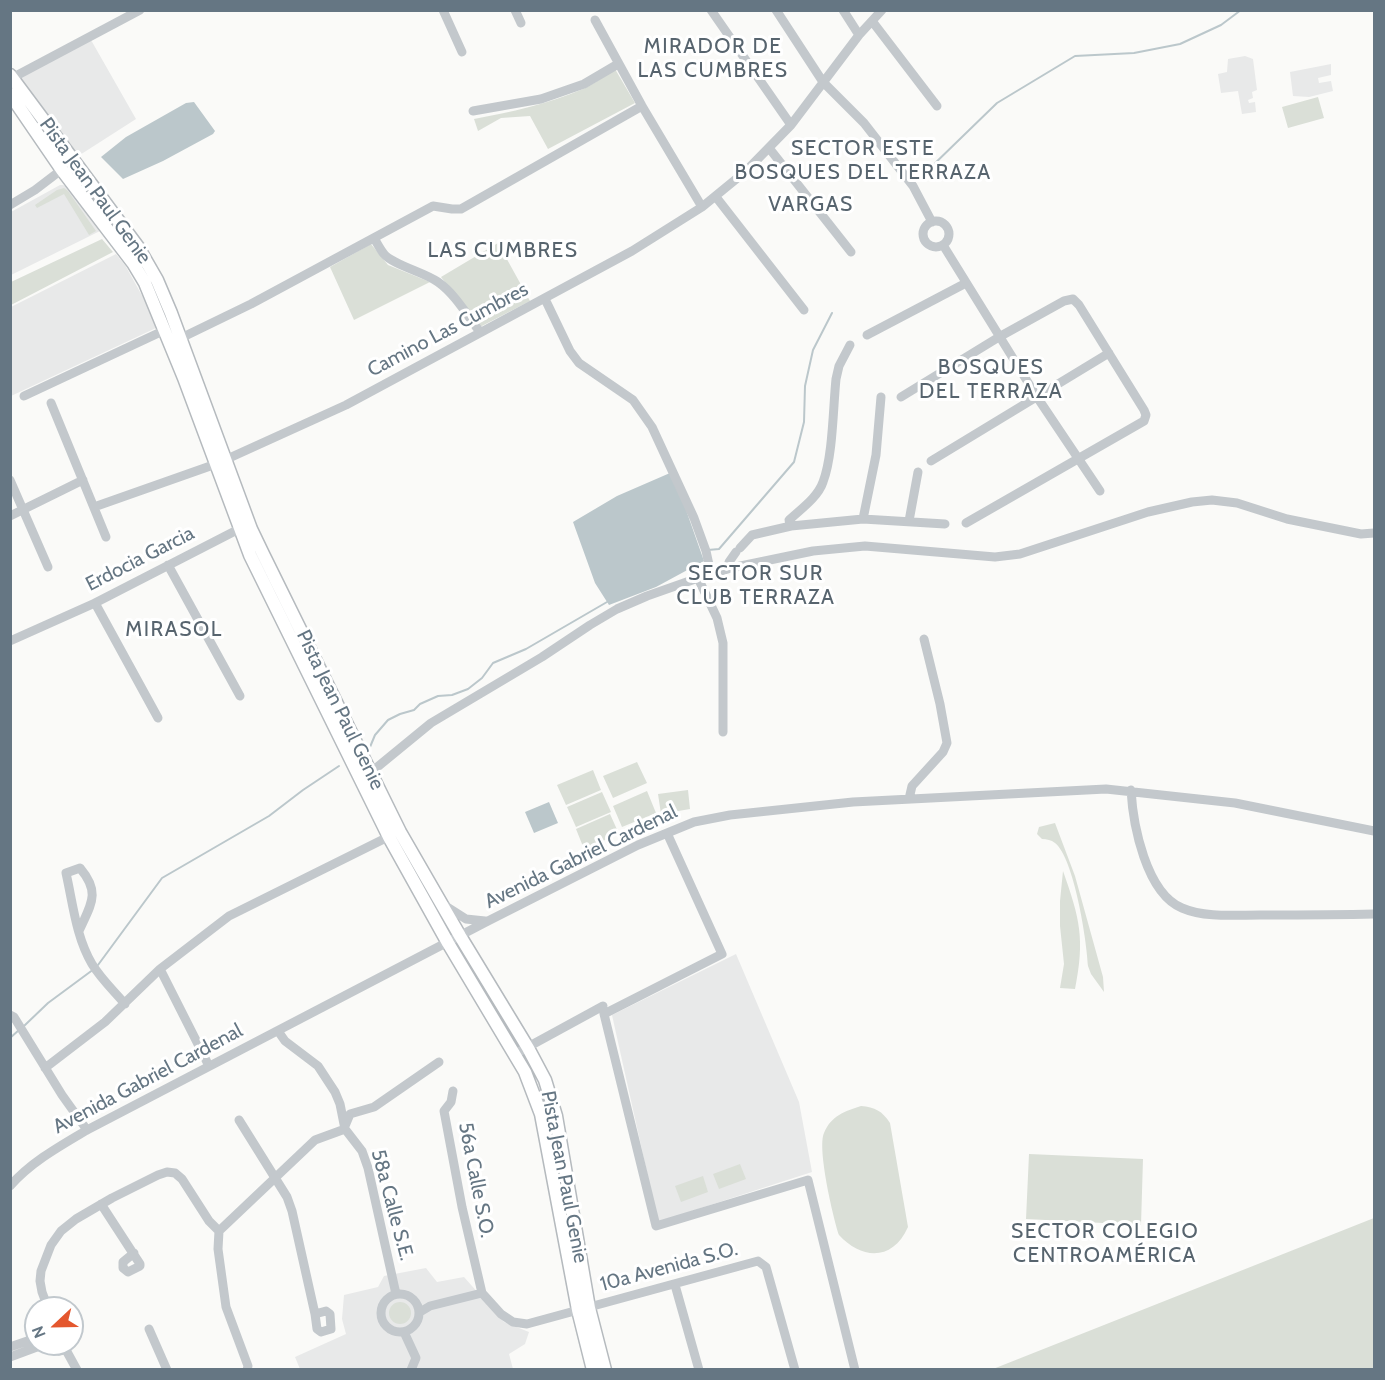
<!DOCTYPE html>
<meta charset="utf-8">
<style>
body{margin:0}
#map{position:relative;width:1385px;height:1380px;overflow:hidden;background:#fafaf8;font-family:Cabin,sans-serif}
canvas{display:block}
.frame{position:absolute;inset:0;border:12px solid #657683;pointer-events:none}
.north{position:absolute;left:24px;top:1296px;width:60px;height:60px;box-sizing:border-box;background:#fff;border:2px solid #c1c8cd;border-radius:50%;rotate:248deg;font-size:16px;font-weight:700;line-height:24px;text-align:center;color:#657683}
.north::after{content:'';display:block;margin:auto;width:21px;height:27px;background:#e4572e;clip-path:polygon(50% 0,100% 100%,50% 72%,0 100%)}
</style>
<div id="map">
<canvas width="1385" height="1380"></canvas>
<div class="frame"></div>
<div class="north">N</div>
</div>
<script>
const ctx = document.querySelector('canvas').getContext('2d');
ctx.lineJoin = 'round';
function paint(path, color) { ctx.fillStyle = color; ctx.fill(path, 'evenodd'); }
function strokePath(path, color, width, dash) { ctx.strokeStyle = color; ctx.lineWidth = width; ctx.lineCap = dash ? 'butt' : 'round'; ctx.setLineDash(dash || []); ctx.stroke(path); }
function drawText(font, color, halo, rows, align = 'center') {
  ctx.font = font + ' Cabin,sans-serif'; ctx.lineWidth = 6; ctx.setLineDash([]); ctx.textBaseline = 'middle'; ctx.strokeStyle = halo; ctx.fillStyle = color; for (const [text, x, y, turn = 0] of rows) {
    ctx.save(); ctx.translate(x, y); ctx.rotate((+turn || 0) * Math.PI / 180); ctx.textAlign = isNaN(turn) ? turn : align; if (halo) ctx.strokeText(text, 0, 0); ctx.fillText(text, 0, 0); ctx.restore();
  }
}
paint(new Path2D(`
 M 91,40 L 136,119 L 72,160 L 13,79 Z
 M 1245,56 L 1253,59 L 1257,90 L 1252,92 L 1253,98 L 1248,100 L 1249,103 L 1255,102 L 1256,112 L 1242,114 L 1238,91 L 1221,93 L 1218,74 L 1227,72 L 1228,59 Z
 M 1331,64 L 1331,75 L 1318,78 L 1319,83 L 1331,81 L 1333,91 L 1309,97 L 1293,96 L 1290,72 Z
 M 60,185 L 63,185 L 69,188 L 100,231 L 11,275 L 11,212 Z
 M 116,254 L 125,265 L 145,301 L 156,328 L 11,396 L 11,307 Z
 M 736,954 L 799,1102 L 812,1172 L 658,1222 L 612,1015 Z
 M 426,1268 L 437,1282 L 464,1277 L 504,1322 L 529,1332 L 525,1344 L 509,1354 L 513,1369 L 300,1369 L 295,1357 L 346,1334 L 342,1319 L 344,1295 L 378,1287 L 384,1276 Z`), '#e8e9e9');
paint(new Path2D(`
 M 615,69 L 635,103 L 548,149 L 530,116 L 501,118 L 478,131 L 474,119 C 511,112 548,104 583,89 C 594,84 605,76 615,69 Z
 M 1318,97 L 1324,118 L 1288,128 L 1282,107 Z
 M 64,188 L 68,191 L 96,231 L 89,235 L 64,194 L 37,208 L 35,205 L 57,190 Z
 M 102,239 L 113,252 L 11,305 L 11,282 Z
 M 498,243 L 530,301 L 480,327 L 441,277 Z
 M 371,244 L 388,265 L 430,282 L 354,320 L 330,267 Z
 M 637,762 L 647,783 L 613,798 L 603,776 Z
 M 593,770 L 601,790 L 566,805 L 557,785 Z
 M 688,790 L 690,809 L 661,814 L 658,794 Z
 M 647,791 L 656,813 L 622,827 L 613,806 Z
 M 602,792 L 611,812 L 576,827 L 567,807 Z
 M 610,814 L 619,834 L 584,849 L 576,829 Z
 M 1055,823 L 1075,876 L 1103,977 L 1104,992 L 1091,974 L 1088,966 C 1087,941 1074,858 1055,843 C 1051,840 1047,839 1042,839 L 1037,834 L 1039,827 Z
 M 1063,871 C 1080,919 1085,939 1075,989 L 1060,988 L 1064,964 L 1060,926 L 1060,901 Z
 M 861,1106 C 875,1107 882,1111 890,1123 L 908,1227 C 893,1261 862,1260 839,1235 C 833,1217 817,1148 824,1133 C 831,1116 845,1111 861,1106 Z
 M 1029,1154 L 1143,1159 L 1141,1225 L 1026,1219 Z
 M 740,1164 L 746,1179 L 719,1189 L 713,1174 Z
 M 703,1176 L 708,1192 L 681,1202 L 675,1186 Z
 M 1374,1218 L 1374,1369 L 993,1369 Z
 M389 1313a11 11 0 1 1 22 0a11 11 0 1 1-22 0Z`), '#dadfd7');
paint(new Path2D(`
 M 194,102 L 215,131 L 213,134 L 163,161 L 123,179 L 101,157 L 126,137 L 186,103 Z
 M 670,473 L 685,507 L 704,561 L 656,587 L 609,605 L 595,583 L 573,522 L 617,496 Z
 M 549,802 L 558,823 L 534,833 L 525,812 Z`), '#bbc7cb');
strokePath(new Path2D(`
 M 928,170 L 997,103 L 1075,56 L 1134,53 L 1180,44 L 1221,25 L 1241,10
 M 708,550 L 719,549 L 794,462 L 804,422 L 805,386 L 813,350 L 832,313
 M 370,747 L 375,735 L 388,720 L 400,714 L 414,710 L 420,704 L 438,696 L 452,695 L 468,689 L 482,678 L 493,663 L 526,649 L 607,602
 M 98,965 L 162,878 L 269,816 L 303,790 L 339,766
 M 24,1026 L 48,1003 L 94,969
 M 10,1038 L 19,1030`), '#bbc7cb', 2);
const major = new Path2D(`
 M 10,75 L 138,247 L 157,280 L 171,313 L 251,529 L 263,554 L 400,832 L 460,936 L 528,1048 L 545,1080 L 556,1116 L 589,1308 L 605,1370
 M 10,94 L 62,170 L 133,263 L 145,283 L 184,378 L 250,555 L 389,837 L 448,943 L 525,1072 L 541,1114 L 578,1310 L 593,1370`);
strokePath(major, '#b5babe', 15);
strokePath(new Path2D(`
 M 443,10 L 462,52
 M 515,10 L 521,23
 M 711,10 L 791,125
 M 776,10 L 823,82 L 864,123 L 913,186 L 932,222
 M 843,10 L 859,35
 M 595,20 L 642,106 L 702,207
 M 872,21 L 937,106
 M 12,78 L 140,10
 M 473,111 L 541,99 L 584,84 L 618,64
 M 769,148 L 851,252
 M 716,197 L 804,310
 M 10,205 L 35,190 L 73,161
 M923 234a13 13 0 1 1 26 0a13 13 0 1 1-26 0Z
 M 374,238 C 377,243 380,249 384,254 C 393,265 424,272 438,282 C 455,294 467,315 480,332
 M 943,245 L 1037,397 L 1100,491
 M 545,299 L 570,351 L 579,363 L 633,400 L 652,427 L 694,518 L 706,551 L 711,574
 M 867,335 L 966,283
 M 181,338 L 251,304 L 433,206 L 452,209 L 461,209 L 642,106
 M 24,396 L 165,330
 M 901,397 L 999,337 L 1064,301 L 1073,299 L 1079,305 L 1144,410 L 1146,415 L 1144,421 L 966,523
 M 51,403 L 106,537
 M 931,461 L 1109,353
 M 10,480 L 48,567
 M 94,507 L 216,464 L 346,405 L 632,251 L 702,207 L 746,171 L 791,125 L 859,35 L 882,10
 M 10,516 L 83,480
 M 863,519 L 876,455 L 881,397
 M 909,521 L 918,472
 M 791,526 L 863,519 L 945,524
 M 740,548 L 752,535 L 791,526 L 789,520 C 801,509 818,497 823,482 C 833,456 833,408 836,379 L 839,366 L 850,345
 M 168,565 L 240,696
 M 731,568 L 729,562 L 736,552
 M 698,578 L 717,618 L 723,643 L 723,732
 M 95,603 L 158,718
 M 10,641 L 95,603 L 239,529
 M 370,773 L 431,723 L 542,657 L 590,625 L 617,609 L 647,596 L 698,578 L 731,568 L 813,551 L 865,546 L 995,557 L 1020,554 L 1148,512 L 1192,502 L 1212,500 L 1237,503 L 1287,519 L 1361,534 L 1374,533
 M 1131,790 C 1133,825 1146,893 1182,908 C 1205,918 1235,915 1260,915 C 1298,915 1336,915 1374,914
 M 909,799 L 912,786 L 943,752 L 947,743 L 940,704 L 924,639
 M 667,833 L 722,954 L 604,1014 L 656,1226 L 808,1180 L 855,1370
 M 444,905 L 466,919 L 485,921
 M 79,931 C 91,904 101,893 80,868 L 66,873 C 73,904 76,937 92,964 C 101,979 115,992 125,1004
 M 160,969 L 209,1066
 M 10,1015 L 14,1017 L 62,1095 L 87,1130
 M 278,1031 L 285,1041 L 318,1066 L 335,1092 L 340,1104 L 345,1129 L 362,1151 L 368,1168 L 396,1294
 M 515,1054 L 603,1006
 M 45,1068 L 105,1022 L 160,969 L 229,916 L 394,834
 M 453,1091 L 451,1102 L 444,1111 L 462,1207 L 482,1293 L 501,1314 L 513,1322 L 527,1324 L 758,1261 L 766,1267 L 795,1370
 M 239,1120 L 287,1197 L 292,1211 L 315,1314
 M 345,1126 L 350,1114 L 374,1107 L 439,1062
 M 10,1186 C 31,1162 60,1146 87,1130 L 488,921 L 638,845 L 694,822 L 730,815 L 853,802 L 1106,789 L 1235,803 L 1374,831
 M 101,1204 L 140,1264 L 140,1266 L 128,1272 L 123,1268 L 123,1262 L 134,1253
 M 219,1231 L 315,1140 L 345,1129
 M 675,1285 L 699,1370
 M381 1313a19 19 0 1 1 38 0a19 19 0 1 1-38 0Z
 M 48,1308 L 42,1292 L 40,1281 L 41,1271 L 51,1245 L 61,1231 L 76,1219 L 112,1198 L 158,1175 L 167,1172 L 175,1173 L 182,1179 L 209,1221 L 219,1231 L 218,1249 L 226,1307 L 248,1366 L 247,1370
 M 326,1311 L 330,1314 L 331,1329 L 321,1332 L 317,1329 L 315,1314 Z
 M 420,1312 L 430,1306 L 482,1293
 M 149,1329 L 167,1370
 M 72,1332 L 72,1342
 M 404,1332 L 416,1358 L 411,1370
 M 45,1344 C 53,1353 63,1354 71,1344
 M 10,1347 L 36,1338
 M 66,1350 L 77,1370
 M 10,1357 L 45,1344`), '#c3c8cc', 9);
strokePath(major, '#fff', 12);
drawText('20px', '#657683', '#fff', [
 ["Pista Jean Paul Genie",95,191,54],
 ["Camino Las Cumbres",448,330,-28],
 ["Erdocia Garcia",140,559,-27],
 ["Pista Jean Paul Genie",340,710,64],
 ["Avenida Gabriel Cardenal",581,857,-26],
 ["Avenida Gabriel Cardenal",148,1079,-28],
 ["Pista Jean Paul Genie",564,1177,79],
 ["56a Calle S.O.",476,1180,79],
 ["58a Calle S.E.",392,1205,75],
 ["10a Avenida S.O.",669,1267,-15]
]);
ctx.letterSpacing = '1.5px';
drawText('21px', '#57646e', '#fff', [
 ["MIRADOR DE",713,47],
 ["LAS CUMBRES",713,71],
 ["SECTOR ESTE",863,149],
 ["BOSQUES DEL TERRAZA",863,173],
 ["VARGAS",811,205],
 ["LAS CUMBRES",503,251],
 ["BOSQUES",991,368],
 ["DEL TERRAZA",991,392],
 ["SECTOR SUR",756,574],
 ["CLUB TERRAZA",756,598],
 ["MIRASOL",174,630],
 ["SECTOR COLEGIO",1105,1232],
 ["CENTROAMÉRICA",1105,1256]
]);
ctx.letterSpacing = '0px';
</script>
